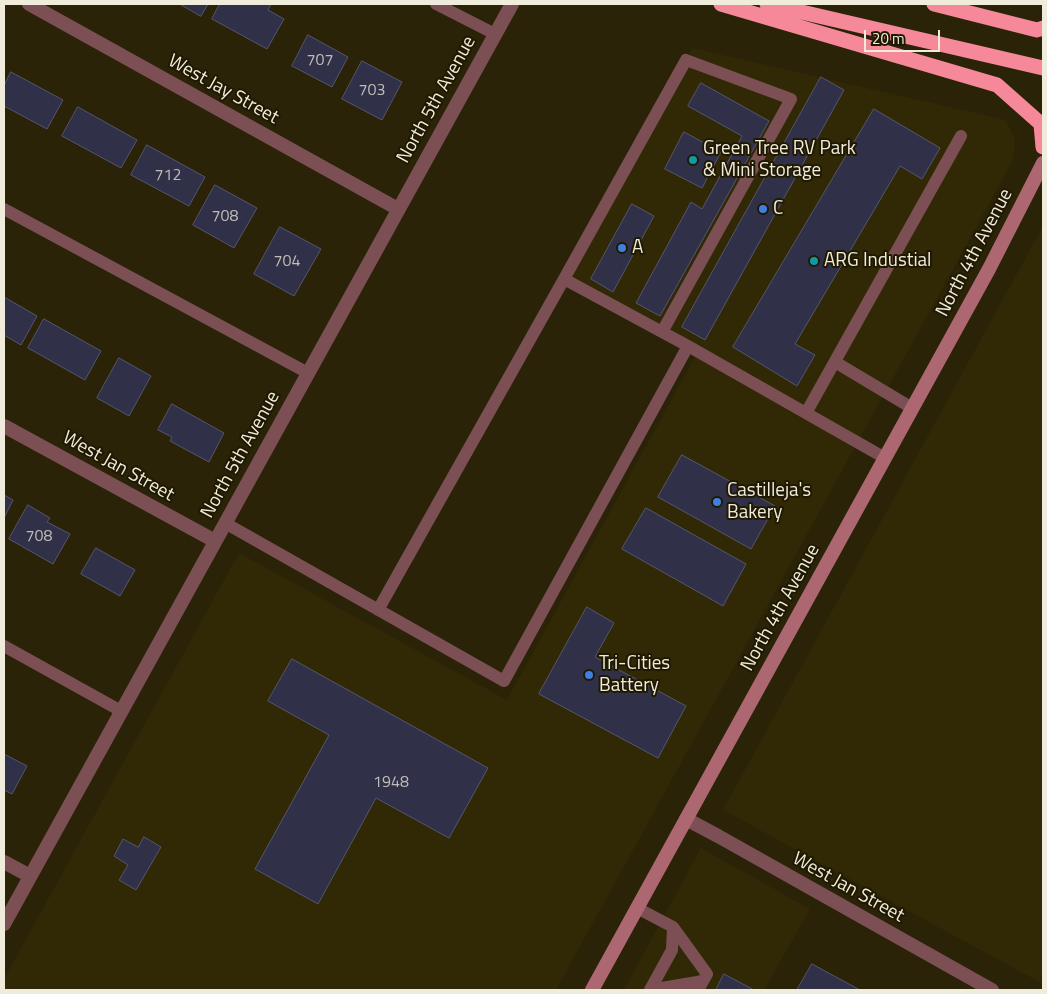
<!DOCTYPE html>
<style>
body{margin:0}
#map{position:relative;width:1047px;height:994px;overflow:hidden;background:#2a2308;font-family:"Titillium Web",sans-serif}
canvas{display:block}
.frame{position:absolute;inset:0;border:5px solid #f0ecdc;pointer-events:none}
.scale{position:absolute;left:864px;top:30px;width:76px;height:22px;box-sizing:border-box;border:2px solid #f0ecdc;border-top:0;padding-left:6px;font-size:15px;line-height:18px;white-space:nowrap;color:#f0ecdc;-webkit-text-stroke:4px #201901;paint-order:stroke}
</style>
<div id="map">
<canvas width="1047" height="994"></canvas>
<div class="frame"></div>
<div class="scale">20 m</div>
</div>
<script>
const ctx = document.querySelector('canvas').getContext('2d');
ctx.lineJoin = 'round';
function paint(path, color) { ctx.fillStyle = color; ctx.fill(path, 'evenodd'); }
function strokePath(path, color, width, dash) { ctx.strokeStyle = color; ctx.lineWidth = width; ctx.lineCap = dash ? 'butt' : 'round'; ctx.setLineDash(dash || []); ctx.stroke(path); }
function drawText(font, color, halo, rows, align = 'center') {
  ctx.font = font + ' "Titillium Web",sans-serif'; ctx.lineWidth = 4; ctx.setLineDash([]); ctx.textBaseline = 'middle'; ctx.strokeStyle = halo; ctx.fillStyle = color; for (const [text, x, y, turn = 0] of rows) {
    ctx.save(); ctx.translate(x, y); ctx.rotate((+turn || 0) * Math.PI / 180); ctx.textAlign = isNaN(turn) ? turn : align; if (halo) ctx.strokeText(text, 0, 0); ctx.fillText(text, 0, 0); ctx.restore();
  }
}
paint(new Path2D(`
 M 692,48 L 1006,120 L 1015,139 L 1013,160 L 556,990 L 4,990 L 4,979 L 239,553 L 507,700 L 697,353 L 567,282 Z
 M 1043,226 L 1043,984 L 723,810 Z
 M 701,848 L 810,909 L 764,990 L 624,990 Z`), '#312905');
const building = new Path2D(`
 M 180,4 L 208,4 L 201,16 Z
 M 220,4 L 271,4 L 268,10 L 284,19 L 267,49 L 212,19 Z
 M 308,35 L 348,57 L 332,87 L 292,66 Z
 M 362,61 L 402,82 L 382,120 L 342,99 Z
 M 11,72 L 63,100 L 47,129 L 4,106 L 4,86 Z
 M 821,77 L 844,90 L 705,340 L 682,327 Z
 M 701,83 L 769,121 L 660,316 L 636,303 L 691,202 L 702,209 L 742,136 L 688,106 Z
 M 78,107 L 137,140 L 121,168 L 62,136 Z
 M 874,109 L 940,148 L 922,179 L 900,166 L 795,344 L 815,355 L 797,386 L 733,347 Z
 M 684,132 L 721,152 L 702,188 L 665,169 Z
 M 147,145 L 205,177 L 189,206 L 131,175 Z
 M 215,185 L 257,208 L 234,248 L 193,225 Z
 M 632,204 L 654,216 L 613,292 L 591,279 Z
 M 280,227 L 321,249 L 294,296 L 254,274 Z
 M 4,297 L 37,316 L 21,345 L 4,335 Z
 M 44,319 L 101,351 L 85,380 L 28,348 Z
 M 119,358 L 151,376 L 129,416 L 97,398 Z
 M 172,404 L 224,433 L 209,462 L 170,441 L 172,437 L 158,430 Z
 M 682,455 L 775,506 L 751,549 L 658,497 Z
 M 4,495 L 13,500 L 4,518 Z
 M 28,505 L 50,518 L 47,522 L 70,534 L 53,564 L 9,539 Z
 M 646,508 L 746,564 L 723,606 L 622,549 Z
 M 96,548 L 135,570 L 120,596 L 81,574 Z
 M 587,607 L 614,623 L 595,657 L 686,706 L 658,758 L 539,694 Z
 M 292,659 L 488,768 L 449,838 L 376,798 L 318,904 L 255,869 L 329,735 L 268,701 Z
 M 4,754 L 27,766 L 12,794 L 4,790 Z
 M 144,837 L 161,847 L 136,890 L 119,880 L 128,865 L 114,856 L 123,839 L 138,847 Z
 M 812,964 L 860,990 L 797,990 Z
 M 724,974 L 754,990 L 716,990 Z`);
paint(building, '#303048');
strokePath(building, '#545670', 1);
strokePath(new Path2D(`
 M 436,4 L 495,34
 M 4,209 L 308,373
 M 564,279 L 686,60 L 791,99 L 662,332
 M 835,362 L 912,408
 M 806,413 L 961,136
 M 225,523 L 504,681 L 688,346
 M 378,610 L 564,279 L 688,346 L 885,458
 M 4,646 L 121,711
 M 637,908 L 673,927 L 672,950 L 650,990
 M 673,927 L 707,974 L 698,990
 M 650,990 L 703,981`), '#7c4f55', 12);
strokePath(new Path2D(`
 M 29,4 L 398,209
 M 4,426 L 215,541
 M 686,819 L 718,836 L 992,990
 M 4,862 L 30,876
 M 4,924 L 512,4`), '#7c4f55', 14);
strokePath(new Path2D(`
 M 592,990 L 989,269 L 1043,163`), '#ad6770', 14);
strokePath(new Path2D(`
 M 721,4 L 997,85 L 1041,124 L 1043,147
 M 767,4 L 1043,68
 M 934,4 L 1037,30 L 1043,28`), '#f68999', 15);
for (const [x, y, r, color] of [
 [693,160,5,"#0f9aa8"],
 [763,209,5,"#3f7fe0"],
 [622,248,5,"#3f7fe0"],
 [814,261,5,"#0f9aa8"],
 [717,502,5,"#3f7fe0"],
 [589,675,5,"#3f7fe0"]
]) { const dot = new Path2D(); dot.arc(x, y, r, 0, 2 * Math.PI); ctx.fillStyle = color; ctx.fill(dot); strokePath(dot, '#201901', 2); }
drawText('16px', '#c0bdb7', null, [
 ["707",320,61],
 ["703",372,91],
 ["712",168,176],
 ["708",225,217],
 ["704",287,262],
 ["708",39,537],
 ["1948",391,783]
]);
drawText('19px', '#f0ecdc', '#201901', [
 ["West Jay Street",223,90,29],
 ["North 5th Avenue",437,100,-61],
 ["North 4th Avenue",975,253,-62],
 ["North 5th Avenue",241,455,-61],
 ["West Jan Street",118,467,29],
 ["North 4th Avenue",781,608,-61],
 ["West Jan Street",848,888,29]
]);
drawText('19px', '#f0ecdc', '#201901', [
 ["Green Tree RV Park",703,149],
 ["& Mini Storage",703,171],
 ["C",773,209],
 ["A",632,248],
 ["ARG Industial",824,261],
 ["Castilleja's",727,491],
 ["Bakery",727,513],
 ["Tri-Cities",599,664],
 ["Battery",599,686]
], 'left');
</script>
